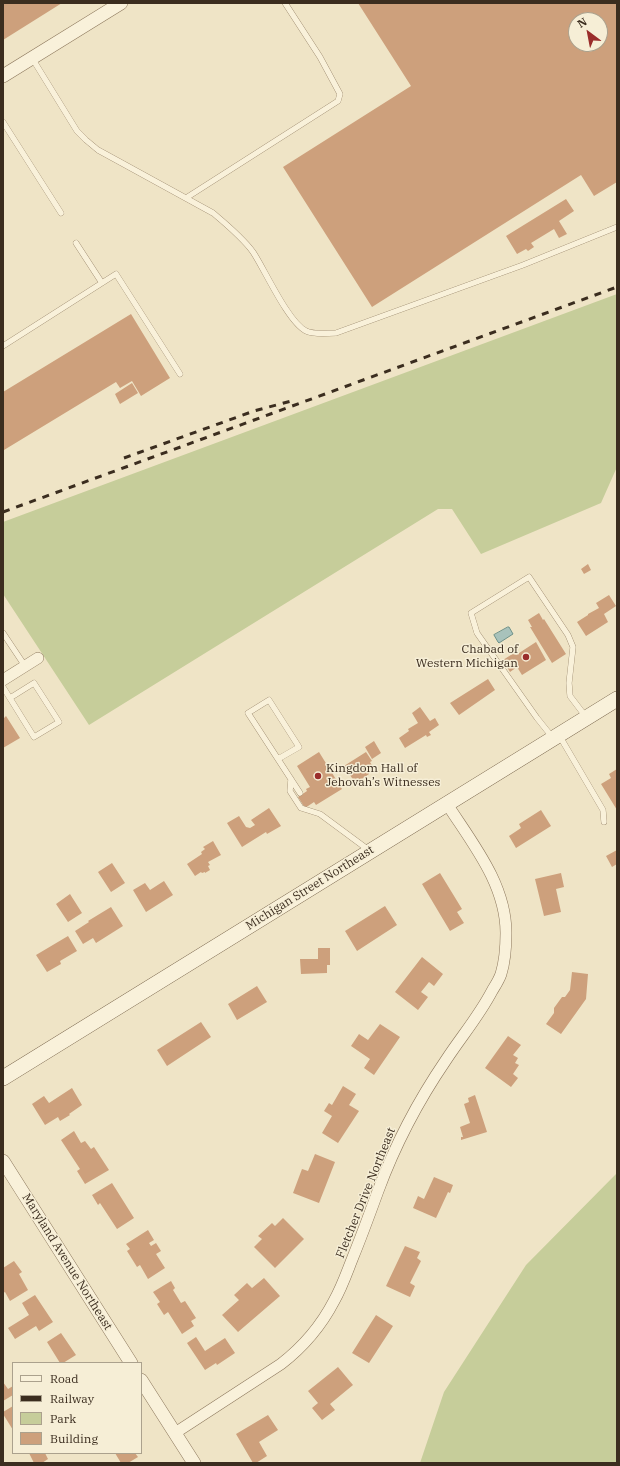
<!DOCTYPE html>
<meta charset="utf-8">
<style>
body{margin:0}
#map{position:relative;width:620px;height:1466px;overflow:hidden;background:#efe4c6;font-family:"IBM Plex Serif",serif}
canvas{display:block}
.frame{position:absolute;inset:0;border:4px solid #3b2d1f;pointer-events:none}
.legend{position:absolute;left:12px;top:1362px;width:130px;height:92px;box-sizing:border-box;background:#f6eed6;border:1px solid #aba18d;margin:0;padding:5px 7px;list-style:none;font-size:12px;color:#3b2d1f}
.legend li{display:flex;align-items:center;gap:8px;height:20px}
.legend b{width:20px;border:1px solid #aba18d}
.north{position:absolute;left:568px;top:12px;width:40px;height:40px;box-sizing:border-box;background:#f6eed6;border:1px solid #aba18d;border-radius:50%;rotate:328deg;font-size:11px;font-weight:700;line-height:16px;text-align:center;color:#3b2d1f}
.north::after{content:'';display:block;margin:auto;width:14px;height:18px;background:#9a2d2b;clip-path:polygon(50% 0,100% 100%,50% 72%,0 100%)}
</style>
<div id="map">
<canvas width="620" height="1466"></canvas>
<div class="frame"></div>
<ul class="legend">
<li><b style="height:5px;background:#f9f1da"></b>Road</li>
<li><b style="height:5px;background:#3b2d1f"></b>Railway</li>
<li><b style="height:11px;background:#c6cd9a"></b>Park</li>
<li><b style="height:11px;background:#cda07c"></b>Building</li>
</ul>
<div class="north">N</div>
</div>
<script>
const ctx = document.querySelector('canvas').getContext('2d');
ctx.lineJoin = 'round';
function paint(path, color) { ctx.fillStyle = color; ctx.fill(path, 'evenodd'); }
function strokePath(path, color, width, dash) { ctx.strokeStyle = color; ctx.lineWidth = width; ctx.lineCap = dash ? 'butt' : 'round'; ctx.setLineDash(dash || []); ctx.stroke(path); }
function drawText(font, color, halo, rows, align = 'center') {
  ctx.font = font + ' "IBM Plex Serif",serif'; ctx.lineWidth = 3; ctx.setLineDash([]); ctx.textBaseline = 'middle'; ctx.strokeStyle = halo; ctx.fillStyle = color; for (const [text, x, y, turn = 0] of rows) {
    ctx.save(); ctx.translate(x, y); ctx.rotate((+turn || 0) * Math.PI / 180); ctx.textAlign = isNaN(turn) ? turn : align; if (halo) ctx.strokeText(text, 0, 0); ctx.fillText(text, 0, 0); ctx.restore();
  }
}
paint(new Path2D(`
 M 617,294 L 617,467 L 601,503 L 481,554 L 452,509 L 438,509 L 89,725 L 3,594 L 3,522 Z
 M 617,1173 L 617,1463 L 420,1463 L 444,1392 L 526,1265 Z`), '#c6cd9a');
const water = new Path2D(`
 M 508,627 L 509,627 L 513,634 L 499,643 L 498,642 L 494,635 Z`);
paint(water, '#a8c2bb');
strokePath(water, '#6e9189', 1);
paint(new Path2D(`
 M 3,3 L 62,3 L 3,40 Z
 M 358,3 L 617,3 L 617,182 L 594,196 L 581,175 L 372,307 L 283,167 L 411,86 ZM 576,20 L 600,20 L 600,44 L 576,44 Z
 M 566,199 L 574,211 L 559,221 L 567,234 L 559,238 L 554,229 L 531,243 L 534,247 L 528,251 L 526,249 L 517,254 L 506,236 Z
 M 131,314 L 170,378 L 141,396 L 132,381 L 120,388 L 116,382 L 4,450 L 3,392 Z
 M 132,383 L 138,393 L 120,404 L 115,394 Z
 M 588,564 L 591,570 L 584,574 L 581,569 Z
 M 609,595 L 616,606 L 604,614 L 608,622 L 586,636 L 577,622 L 588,615 L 588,614 L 599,608 L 596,603 Z
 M 539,613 L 543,620 L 544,619 L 566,654 L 552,663 L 530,627 L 532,627 L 528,620 Z
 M 536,642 L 546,660 L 522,675 L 517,667 L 510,672 L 503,660 L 514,653 L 516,655 Z
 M 488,679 L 495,690 L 459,715 L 450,703 Z
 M 420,707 L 430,721 L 435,718 L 439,725 L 429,732 L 431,735 L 427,737 L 426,735 L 405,748 L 399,738 L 409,731 L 408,729 L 418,723 L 412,713 Z
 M 6,716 L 20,738 L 3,748 L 3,719 Z
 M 374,741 L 381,753 L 372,759 L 365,747 Z
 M 319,752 L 342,789 L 316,805 L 314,802 L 305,808 L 298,797 L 307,791 L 306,789 L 310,787 L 297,766 Z
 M 366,752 L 372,761 L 370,762 L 373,767 L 368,769 L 369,774 L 359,781 L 358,778 L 354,781 L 344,766 Z
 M 617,769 L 617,810 L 601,784 L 611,778 L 609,774 Z
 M 269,808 L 281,826 L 267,834 L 266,832 L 242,847 L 227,823 L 239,816 L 246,827 L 250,828 L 255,825 L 251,820 Z
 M 541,810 L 551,826 L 516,848 L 509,836 L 521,828 L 519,824 Z
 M 213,841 L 221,855 L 208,862 L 210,865 L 208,866 L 210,870 L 205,873 L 205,872 L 202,873 L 201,872 L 195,876 L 187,864 L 202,854 L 201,852 L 205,849 L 203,847 Z
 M 617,850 L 617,864 L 612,867 L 606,856 Z
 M 112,863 L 125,883 L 111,892 L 98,872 Z
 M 440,873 L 462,909 L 457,912 L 464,923 L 450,931 L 422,884 Z
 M 561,873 L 564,887 L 556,889 L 561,912 L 544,916 L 535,879 Z
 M 164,881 L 173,895 L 146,912 L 133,890 L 145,883 L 150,890 Z
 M 70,894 L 82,913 L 68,922 L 56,904 Z
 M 385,906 L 397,925 L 357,951 L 345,931 Z
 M 111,907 L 123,926 L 96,943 L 93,938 L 83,944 L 75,931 L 89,922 L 88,921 Z
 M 68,936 L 77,951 L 60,961 L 61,964 L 47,972 L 36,955 Z
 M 318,948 L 330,948 L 330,965 L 327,965 L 327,973 L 301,974 L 300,959 L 318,959 Z
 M 422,957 L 443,974 L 434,986 L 429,982 L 421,992 L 428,997 L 418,1010 L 395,992 Z
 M 572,972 L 588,974 L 586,999 L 561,1034 L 546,1024 L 554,1013 L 554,1008 L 562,997 L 565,997 L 570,990 Z
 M 257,986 L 267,1002 L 237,1020 L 228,1004 Z
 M 201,1022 L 211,1037 L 167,1066 L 157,1050 Z
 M 380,1024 L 400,1037 L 374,1075 L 364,1068 L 370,1059 L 351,1046 L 359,1034 L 368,1040 Z
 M 508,1036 L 521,1045 L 513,1055 L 518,1058 L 515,1063 L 519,1065 L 513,1074 L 518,1078 L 511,1087 L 485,1068 Z
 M 343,1086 L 356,1094 L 349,1105 L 359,1111 L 338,1143 L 322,1133 L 332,1116 L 324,1111 L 329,1103 L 332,1105 Z
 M 72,1088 L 82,1105 L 69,1114 L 70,1115 L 60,1121 L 58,1117 L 45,1125 L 32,1104 L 44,1096 L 49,1103 Z
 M 475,1095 L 487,1132 L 461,1140 L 461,1137 L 463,1137 L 460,1127 L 470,1123 L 464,1104 L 469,1102 L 468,1098 Z
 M 74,1131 L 81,1143 L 85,1141 L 91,1149 L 94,1147 L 109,1170 L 85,1184 L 77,1171 L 80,1169 L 61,1140 Z
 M 315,1154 L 335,1162 L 319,1203 L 293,1193 L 302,1169 L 308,1171 Z
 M 434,1177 L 453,1185 L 450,1193 L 448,1192 L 436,1218 L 413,1208 L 418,1196 L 424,1199 Z
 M 112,1183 L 134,1218 L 117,1229 L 100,1203 L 98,1205 L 92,1195 Z
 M 283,1218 L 304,1239 L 275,1268 L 254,1247 L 262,1239 L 258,1236 L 272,1223 L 275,1226 Z
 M 148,1230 L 154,1240 L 149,1243 L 151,1246 L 156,1243 L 161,1251 L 156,1254 L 165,1268 L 148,1279 L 140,1265 L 137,1267 L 127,1251 L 130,1249 L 126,1244 Z
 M 405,1246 L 420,1252 L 417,1258 L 421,1261 L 410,1283 L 415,1286 L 410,1297 L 386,1286 Z
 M 14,1261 L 22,1272 L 19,1274 L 28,1290 L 10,1301 L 5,1292 L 3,1293 L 3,1268 Z
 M 264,1278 L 280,1296 L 238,1332 L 222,1315 L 239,1300 L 234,1295 L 247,1283 L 252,1288 Z
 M 171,1281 L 175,1288 L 173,1290 L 181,1303 L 185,1301 L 196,1318 L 191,1321 L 194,1326 L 182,1334 L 168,1312 L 164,1315 L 157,1304 L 160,1302 L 153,1292 Z
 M 35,1295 L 53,1322 L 39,1331 L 36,1326 L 15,1339 L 8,1328 L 29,1315 L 22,1303 Z
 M 376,1315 L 393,1326 L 369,1363 L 352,1353 Z
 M 61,1333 L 76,1355 L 63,1363 L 60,1363 L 47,1342 Z
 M 196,1337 L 205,1351 L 225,1338 L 235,1353 L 217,1365 L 216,1363 L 205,1370 L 187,1343 Z
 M 338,1367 L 353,1385 L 330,1404 L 335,1410 L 322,1420 L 312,1408 L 318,1403 L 308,1391 Z
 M 3,1382 L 8,1389 L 13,1386 L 13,1395 L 3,1401 Z
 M 13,1406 L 13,1430 L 3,1414 L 3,1412 Z
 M 268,1415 L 278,1430 L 259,1442 L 267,1456 L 256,1463 L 253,1463 L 236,1434 Z
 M 29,1453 L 45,1453 L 48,1459 L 42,1463 L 34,1463 Z
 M 115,1453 L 135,1453 L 138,1457 L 128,1463 L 121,1463 Z`), '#cda07c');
const service = new Path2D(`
 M 32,58 L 77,131 L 86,140 L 98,150 L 120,162 L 213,213 C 226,224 243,238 253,252 C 265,270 288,322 306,331 C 315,335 326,333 336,333 L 523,265 L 617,227
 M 3,122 L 61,213
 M 186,198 L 338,101 L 340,94 L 320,57 L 285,3
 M 76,243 L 102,283
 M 3,346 L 116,274 L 180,374
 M 3,633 L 25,666
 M 3,687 L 34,737 L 59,722 L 34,683 L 10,698
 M 559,735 L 603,810 L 604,822
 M 553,738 L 537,718 L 477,633 L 471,613 L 529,577 L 568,635 L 573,647 L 569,683 L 570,696 L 586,717
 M 278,759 L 299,747 L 269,700 L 248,713 L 300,793
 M 291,779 L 290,791 L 301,808 L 320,814 L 370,851`);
const minor = new Path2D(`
 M 3,680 L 38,658
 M 175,1433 L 281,1364 C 303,1347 321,1326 334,1301 C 342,1287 347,1272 353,1257 C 362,1235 370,1213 378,1191 C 395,1145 418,1101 446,1060 C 461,1037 479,1016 492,991 C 495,986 499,980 501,974 C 505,961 506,946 506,933 C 506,884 472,843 447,804`);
const tertiary = new Path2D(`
 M 3,76 L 121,3
 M 3,1161 L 131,1363
 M 141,1380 L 194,1463`);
const secondary = new Path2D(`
 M 3,1078 L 617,699`);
strokePath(service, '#8b765b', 6);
strokePath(minor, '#8b765b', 12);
strokePath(tertiary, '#8b765b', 14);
strokePath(secondary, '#6c573e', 16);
strokePath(service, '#f9f1da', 5.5);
strokePath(minor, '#f9f1da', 11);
strokePath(tertiary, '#f9f1da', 13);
strokePath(secondary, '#f9f1da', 15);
strokePath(new Path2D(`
 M 124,458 L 254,411 L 295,400
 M 3,512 L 617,287`), '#3b2d1f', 3, [7, 7]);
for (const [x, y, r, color] of [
 [526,657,4,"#9a2d2b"],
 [318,776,4,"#9a2d2b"]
]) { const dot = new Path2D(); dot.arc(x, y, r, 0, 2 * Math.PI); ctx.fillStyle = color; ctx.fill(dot); strokePath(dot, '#f6eed6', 1.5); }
drawText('12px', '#3b2d1f', '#f6eed6', [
 ["Chabad of",518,650],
 ["Western Michigan",518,664],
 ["Kingdom Hall of",326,769,"left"],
 ["Jehovah’s Witnesses",326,783,"left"]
], 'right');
drawText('12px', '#3b2d1f', '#f6eed6', [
 ["Michigan Street Northeast",310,888,-32],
 ["Fletcher Drive Northeast",366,1193,-68],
 ["Maryland Avenue Northeast",67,1262,58]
]);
</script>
